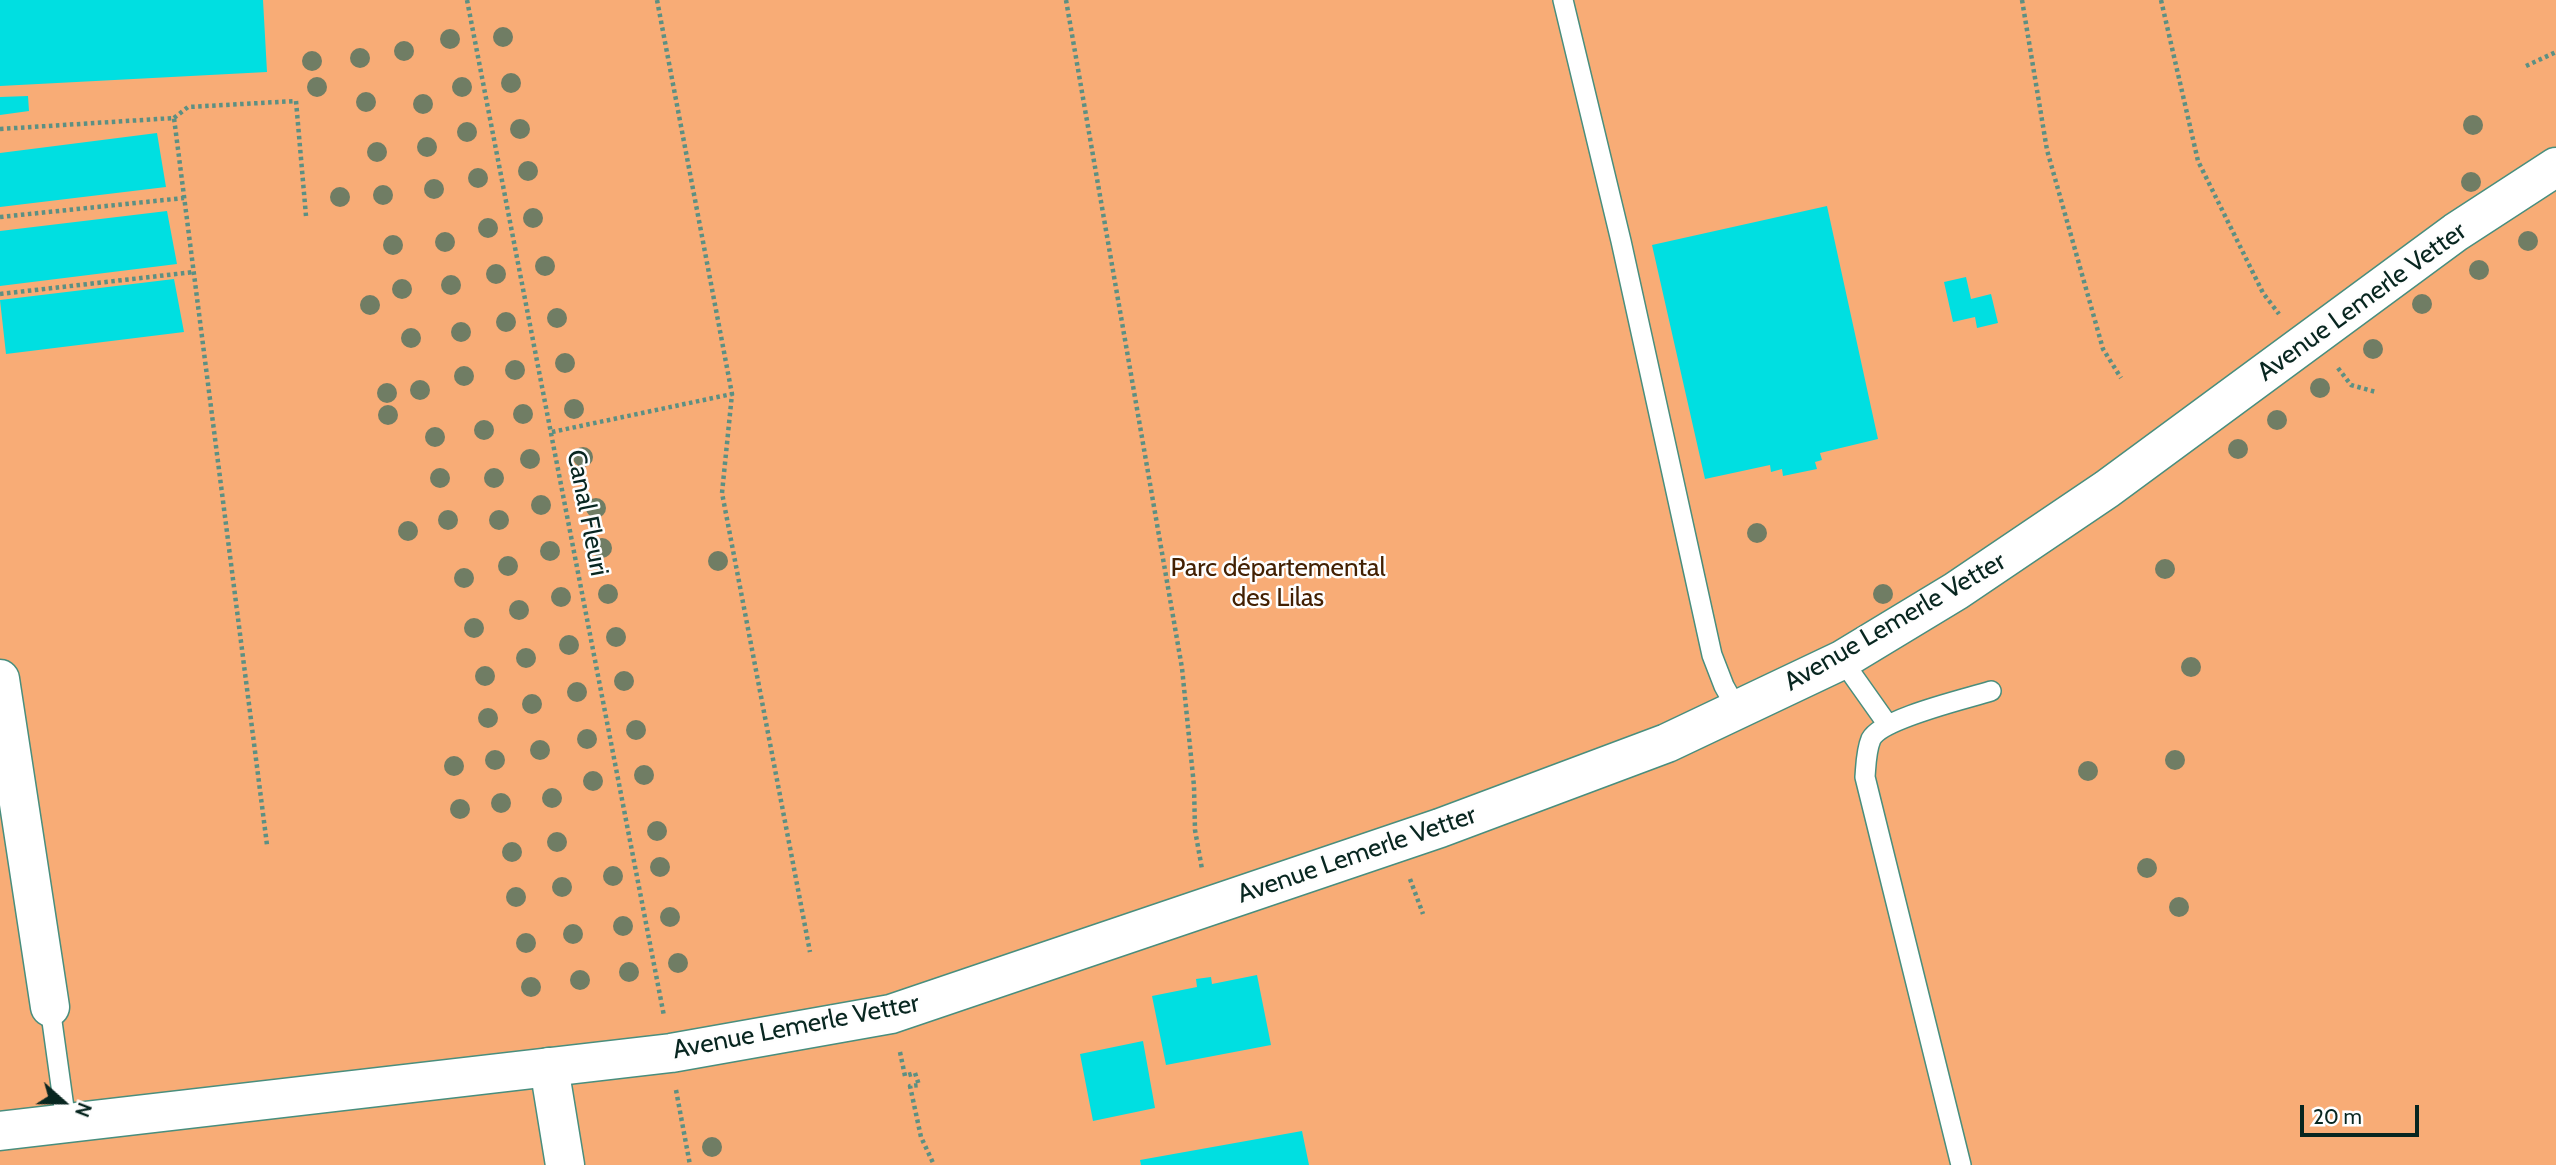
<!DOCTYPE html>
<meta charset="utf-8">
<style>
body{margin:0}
#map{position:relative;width:2556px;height:1165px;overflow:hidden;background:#a7eedb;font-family:Cabin,sans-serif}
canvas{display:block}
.north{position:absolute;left:28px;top:1067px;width:70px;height:70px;-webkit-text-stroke:5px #fefefe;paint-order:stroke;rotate:111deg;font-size:19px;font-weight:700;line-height:28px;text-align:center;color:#082620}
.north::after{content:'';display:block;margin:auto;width:24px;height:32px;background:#082620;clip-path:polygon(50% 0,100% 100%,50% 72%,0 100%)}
.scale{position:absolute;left:2300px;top:1105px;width:119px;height:32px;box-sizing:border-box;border:4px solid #082620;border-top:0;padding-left:9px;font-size:21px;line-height:24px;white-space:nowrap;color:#082620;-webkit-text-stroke:5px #fefefe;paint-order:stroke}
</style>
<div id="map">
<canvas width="2556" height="1165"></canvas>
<div class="north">N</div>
<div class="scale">20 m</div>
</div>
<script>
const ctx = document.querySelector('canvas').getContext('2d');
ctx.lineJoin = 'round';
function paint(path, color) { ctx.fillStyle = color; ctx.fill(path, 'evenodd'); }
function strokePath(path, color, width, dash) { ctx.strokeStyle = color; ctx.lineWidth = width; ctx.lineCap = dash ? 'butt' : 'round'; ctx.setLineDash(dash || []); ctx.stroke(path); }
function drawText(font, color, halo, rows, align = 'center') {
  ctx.font = font + ' Cabin,sans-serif'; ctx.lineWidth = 5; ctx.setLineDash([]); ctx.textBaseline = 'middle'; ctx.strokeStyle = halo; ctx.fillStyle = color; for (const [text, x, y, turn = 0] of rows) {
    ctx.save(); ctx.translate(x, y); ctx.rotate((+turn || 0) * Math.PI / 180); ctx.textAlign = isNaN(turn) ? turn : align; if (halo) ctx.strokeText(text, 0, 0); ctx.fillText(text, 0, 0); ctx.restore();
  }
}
paint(new Path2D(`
 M 0,0 L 2556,0 L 2556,1165 L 0,1165 Z`), '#f8ac76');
paint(new Path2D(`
 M 0,0 L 263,0 L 267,72 L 0,86 Z
 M 28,96 L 29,111 L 0,115 L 0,97 Z
 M 157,133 L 166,187 L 0,207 L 0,153 Z
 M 1827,206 L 1878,439 L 1820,453 L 1822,460 L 1815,462 L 1817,469 L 1783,476 L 1782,469 L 1771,472 L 1770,465 L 1705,479 L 1652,245 Z
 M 167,211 L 177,264 L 0,286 L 0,231 Z
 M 1966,277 L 1971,299 L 1991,294 L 1998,323 L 1977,328 L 1975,317 L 1953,322 L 1944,282 Z
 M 174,279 L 184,332 L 6,354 L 0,300 Z
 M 1257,975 L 1271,1045 L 1166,1065 L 1152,996 L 1197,987 L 1196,979 L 1211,977 L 1212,984 Z
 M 1143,1041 L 1155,1108 L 1093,1121 L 1080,1054 Z
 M 1302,1131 L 1309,1165 L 1141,1165 L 1140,1160 Z`), '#00dfe1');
const service = new Path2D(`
 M 1563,0 L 1621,241 L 1712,655 L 1724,686 L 1738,711
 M 1842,660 L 1888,725
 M 50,1007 L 66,1122
 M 1961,1165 L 1865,777 C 1866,765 1866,751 1871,739 C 1882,718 1966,699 1991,691`);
const minor = new Path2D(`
 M 0,679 L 50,1007
 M 549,1067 L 565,1165`);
const tertiary = new Path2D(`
 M 0,1131 L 671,1053 L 891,1014 L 1440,828 L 1667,743 L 1842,660 L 1956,591 L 2107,489 L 2456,232 L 2556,167`);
strokePath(service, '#498e7d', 22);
strokePath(minor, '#498e7d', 41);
strokePath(tertiary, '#498e7d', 41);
strokePath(new Path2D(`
 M 467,0 L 664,1016
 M 657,0 L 732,394 L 722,493 L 810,952
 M 1066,0 L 1182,668 L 1194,786 L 1195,830 L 1202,869
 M 2022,0 L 2047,150 L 2103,349 L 2121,378
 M 2161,0 L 2198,161 L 2263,293 L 2279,314
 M 2526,66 L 2556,52
 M 174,118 L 188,107 L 296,101 L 306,216
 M 0,129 L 174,118 L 267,845
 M 0,217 L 184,198
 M 0,294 L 194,272
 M 2338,368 L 2351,385 L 2376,392
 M 552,432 L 732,394
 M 1410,879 L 1423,914
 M 900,1052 L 905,1076 L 915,1073 L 919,1085 L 910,1086 L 921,1137 L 934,1165
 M 676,1090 L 690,1165`), '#5c9083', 4.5, [3.5, 3.5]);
strokePath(service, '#fff', 19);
strokePath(minor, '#fff', 38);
strokePath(tertiary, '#fff', 38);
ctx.fillStyle = '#707d64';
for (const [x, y] of [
 [503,37],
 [450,39],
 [404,51],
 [360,58],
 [312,61],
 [511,83],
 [317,87],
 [462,87],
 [366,102],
 [423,104],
 [2473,125],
 [520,129],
 [467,132],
 [427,147],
 [377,152],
 [528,171],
 [478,178],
 [2471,182],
 [434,189],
 [383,195],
 [340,197],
 [533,218],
 [488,228],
 [2528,241],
 [445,242],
 [393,245],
 [545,266],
 [2479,270],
 [496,274],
 [451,285],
 [402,289],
 [2422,304],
 [370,305],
 [557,318],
 [506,322],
 [461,332],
 [411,338],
 [2373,349],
 [565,363],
 [515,370],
 [464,376],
 [2320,388],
 [420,390],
 [387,393],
 [574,409],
 [523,414],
 [388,415],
 [2277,420],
 [484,430],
 [435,437],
 [2238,449],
 [583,457],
 [530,459],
 [440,478],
 [494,478],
 [541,505],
 [596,508],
 [448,520],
 [499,520],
 [408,531],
 [1757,533],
 [602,548],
 [550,551],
 [718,561],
 [508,566],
 [2165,569],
 [464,578],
 [608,594],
 [1883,594],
 [561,597],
 [519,610],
 [474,628],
 [616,637],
 [569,645],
 [526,658],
 [2191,667],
 [485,676],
 [624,681],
 [577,692],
 [532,704],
 [488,718],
 [636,730],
 [587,739],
 [540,750],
 [495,760],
 [2175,760],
 [454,766],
 [2088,771],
 [644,775],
 [593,781],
 [552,798],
 [501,803],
 [460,809],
 [657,831],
 [557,842],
 [512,852],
 [660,867],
 [2147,868],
 [613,876],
 [562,887],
 [516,897],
 [2179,907],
 [670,917],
 [623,926],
 [573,934],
 [526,943],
 [678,963],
 [629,972],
 [580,980],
 [531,987],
 [712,1147]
]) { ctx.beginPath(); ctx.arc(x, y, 10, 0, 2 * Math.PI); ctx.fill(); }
drawText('26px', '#082620', '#fefefe', [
 ["Avenue Lemerle Vetter",2362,302,-36],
 ["Canal Fleuri",587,513,79],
 ["Avenue Lemerle Vetter",1895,622,-30],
 ["Avenue Lemerle Vetter",1357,855,-19],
 ["Avenue Lemerle Vetter",796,1027,-11]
]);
drawText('26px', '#432002', '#fefefe', [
 ["Parc départemental",1278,568],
 ["des Lilas",1278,598]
]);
</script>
